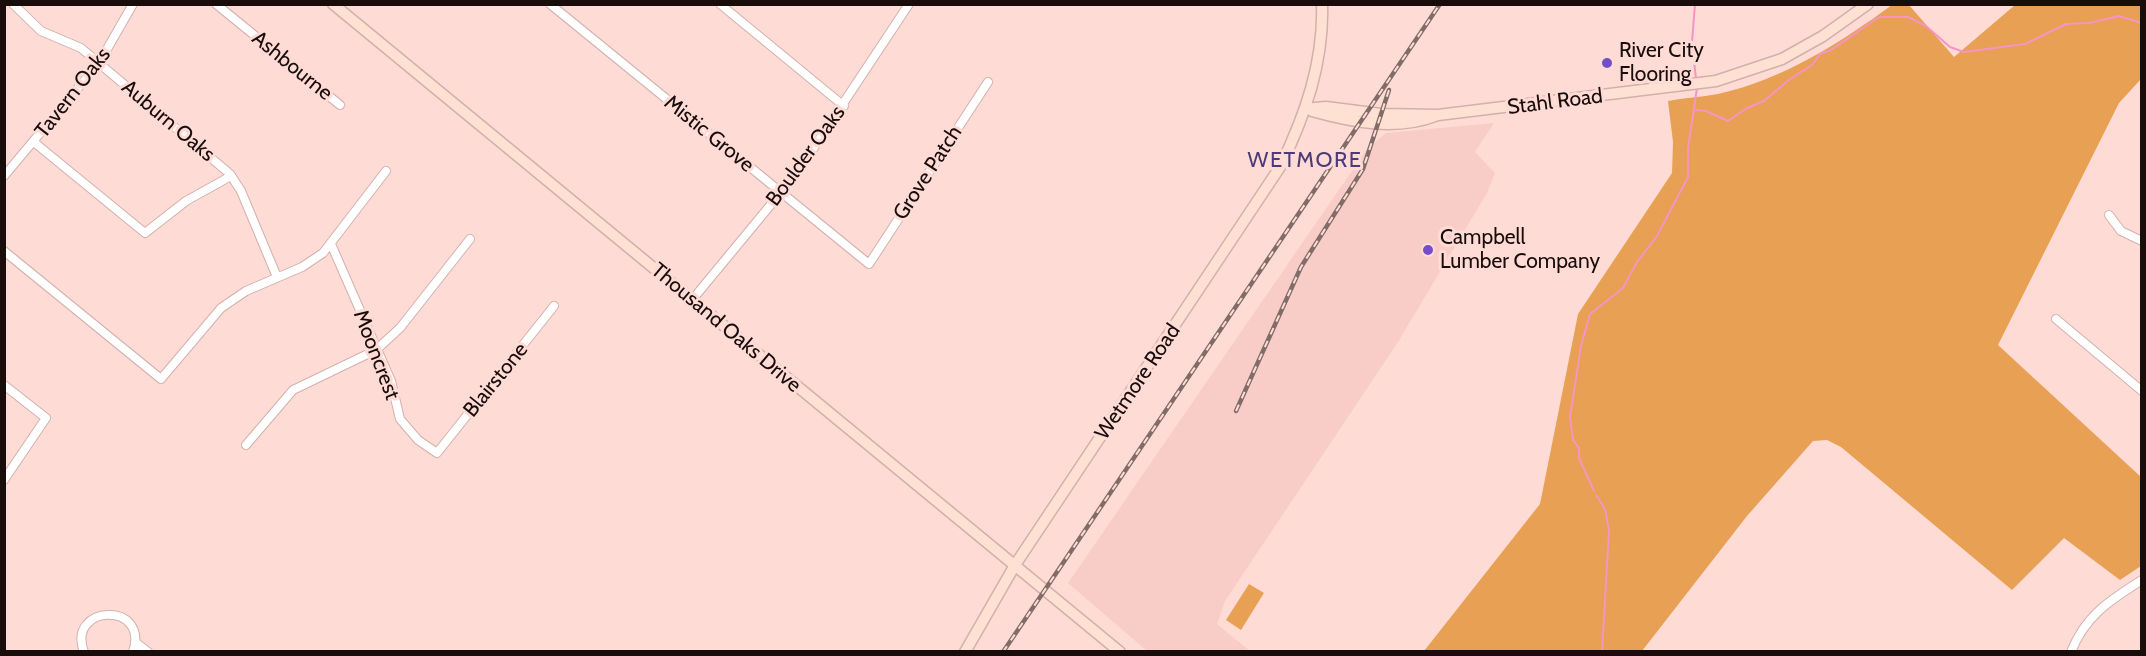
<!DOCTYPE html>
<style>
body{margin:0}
#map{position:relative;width:2146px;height:656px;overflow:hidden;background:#ffdbd6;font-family:Cabin,sans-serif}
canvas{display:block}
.frame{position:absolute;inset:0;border:6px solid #180d0b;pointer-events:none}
</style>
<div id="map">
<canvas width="2146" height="656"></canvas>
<div class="frame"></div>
</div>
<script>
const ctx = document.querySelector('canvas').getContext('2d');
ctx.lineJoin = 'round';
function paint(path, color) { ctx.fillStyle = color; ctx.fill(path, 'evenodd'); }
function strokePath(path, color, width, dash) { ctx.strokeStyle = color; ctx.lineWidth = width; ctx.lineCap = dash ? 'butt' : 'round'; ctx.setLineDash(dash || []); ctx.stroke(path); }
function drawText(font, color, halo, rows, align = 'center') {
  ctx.font = font + ' Cabin,sans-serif'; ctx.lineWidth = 6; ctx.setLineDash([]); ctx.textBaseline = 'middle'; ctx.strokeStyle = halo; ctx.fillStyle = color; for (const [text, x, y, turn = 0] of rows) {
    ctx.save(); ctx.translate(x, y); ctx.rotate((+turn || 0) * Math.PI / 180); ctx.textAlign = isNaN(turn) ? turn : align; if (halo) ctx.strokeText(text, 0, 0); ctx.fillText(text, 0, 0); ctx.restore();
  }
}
paint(new Path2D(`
 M 1494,123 L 1475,152 L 1495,173 L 1487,193 L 1398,342 L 1225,601 L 1217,624 L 1250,651 L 1147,651 L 1068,583 L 1367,149 L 1386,133 Z`), '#f9cdc7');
paint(new Path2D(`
 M 1892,5 L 1909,5 L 1954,57 L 2015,5 L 2141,5 L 2141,79 L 2119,103 L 1998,345 L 2141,477 L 2141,566 L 2120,580 L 2064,538 L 2012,590 L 1841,447 L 1827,440 L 1813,441 L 1747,516 L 1642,651 L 1424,651 L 1540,504 L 1578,314 L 1672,173 L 1673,142 L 1668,101 C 1684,98 1701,97 1718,94 C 1782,80 1840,43 1892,5 Z
 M 1249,584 L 1264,593 L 1241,630 L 1226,620 Z`), '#e7a054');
strokePath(new Path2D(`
 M 1695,4 L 1692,42 L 1696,79
 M 1696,110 L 1706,111 L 1728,121 L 1747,108 L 1764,101 L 1790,79 L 1812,65 L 1820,54 L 1831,50 L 1879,17 L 1908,17 L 1926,26 L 1950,47 L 1964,52 L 2025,44 L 2066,24 L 2089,23 L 2119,16 L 2142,23
 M 1594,491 L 1579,458 L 1579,448 L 1573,440 L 1570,417 L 1581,346 L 1590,314 L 1623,288 L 1637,262 L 1657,236 L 1688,177 L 1688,148 L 1697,88
 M 1596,495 L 1605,509 L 1609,531 L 1602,651`), '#f694c2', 2);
const street = new Path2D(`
 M 13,4 L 41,31 L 81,48 L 230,174 L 241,191 L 277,277
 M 216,4 L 340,105
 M 550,4 L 869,264 L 988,82
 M 720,4 L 844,106
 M 35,143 L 145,233 L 186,201 L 231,176
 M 4,176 L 99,63 L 133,4
 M 2109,215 L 2121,231 L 2142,241
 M 331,244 L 391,381 L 400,419 L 418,440 L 437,453 L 554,306
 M 4,251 L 161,379 L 221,308 L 246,291 L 302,267 L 323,253 L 386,171
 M 692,300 L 797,173 L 909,4
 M 2056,319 L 2142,391
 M 4,385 L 46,418 L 4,480
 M 246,445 L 293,390 L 376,350 L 400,328 L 470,239
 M 135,642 L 148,652
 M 84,652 C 66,604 150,601 133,652
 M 2071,652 C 2085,616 2110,600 2142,580`);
const secondary = new Path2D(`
 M 333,4 L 1120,652
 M 1305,109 L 1326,107 L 1381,114 L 1438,115 L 1716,81 L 1782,59 L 1823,36 L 1868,4
 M 1312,111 C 1351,122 1396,131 1435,116
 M 965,652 L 1015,565 L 1280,167 C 1305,116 1324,62 1322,4`);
strokePath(street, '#d2b1ab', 10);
strokePath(secondary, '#d2b1ab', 13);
strokePath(street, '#fff', 8);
strokePath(secondary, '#fee1d3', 10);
const rail = new Path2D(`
 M 1236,411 L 1301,267 L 1363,169 L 1389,90
 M 1003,652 L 1440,4`);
strokePath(rail, '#826c68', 4.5);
strokePath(rail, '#ffdbd6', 2, [7]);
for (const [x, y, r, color] of [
 [1607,63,6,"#754ec7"],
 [1428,250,6,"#754ec7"]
]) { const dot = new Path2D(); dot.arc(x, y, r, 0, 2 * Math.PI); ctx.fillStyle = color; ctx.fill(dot); strokePath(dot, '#ffdbd6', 2); }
drawText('21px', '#180d0b', '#ffdbd6', [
 ["River City",1619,51],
 ["Flooring",1619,75],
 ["Campbell",1440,238],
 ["Lumber Company",1440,262]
], 'left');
drawText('21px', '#180d0b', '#ffdbd6', [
 ["Ashbourne",292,66,39],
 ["Tavern Oaks",73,93,-52],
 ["Stahl Road",1555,102,-7],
 ["Auburn Oaks",168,121,40],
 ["Mistic Grove",709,134,39],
 ["Boulder Oaks",806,156,-54],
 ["Grove Patch",928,173,-57],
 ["Thousand Oaks Drive",726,328,40],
 ["Mooncrest",376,355,69],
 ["Blairstone",496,380,-51],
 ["Wetmore Road",1138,382,-56]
]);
ctx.letterSpacing = '1.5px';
drawText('22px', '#4c3b78', '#ffdbd6', [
 ["WETMORE",1305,161]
]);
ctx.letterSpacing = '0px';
</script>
